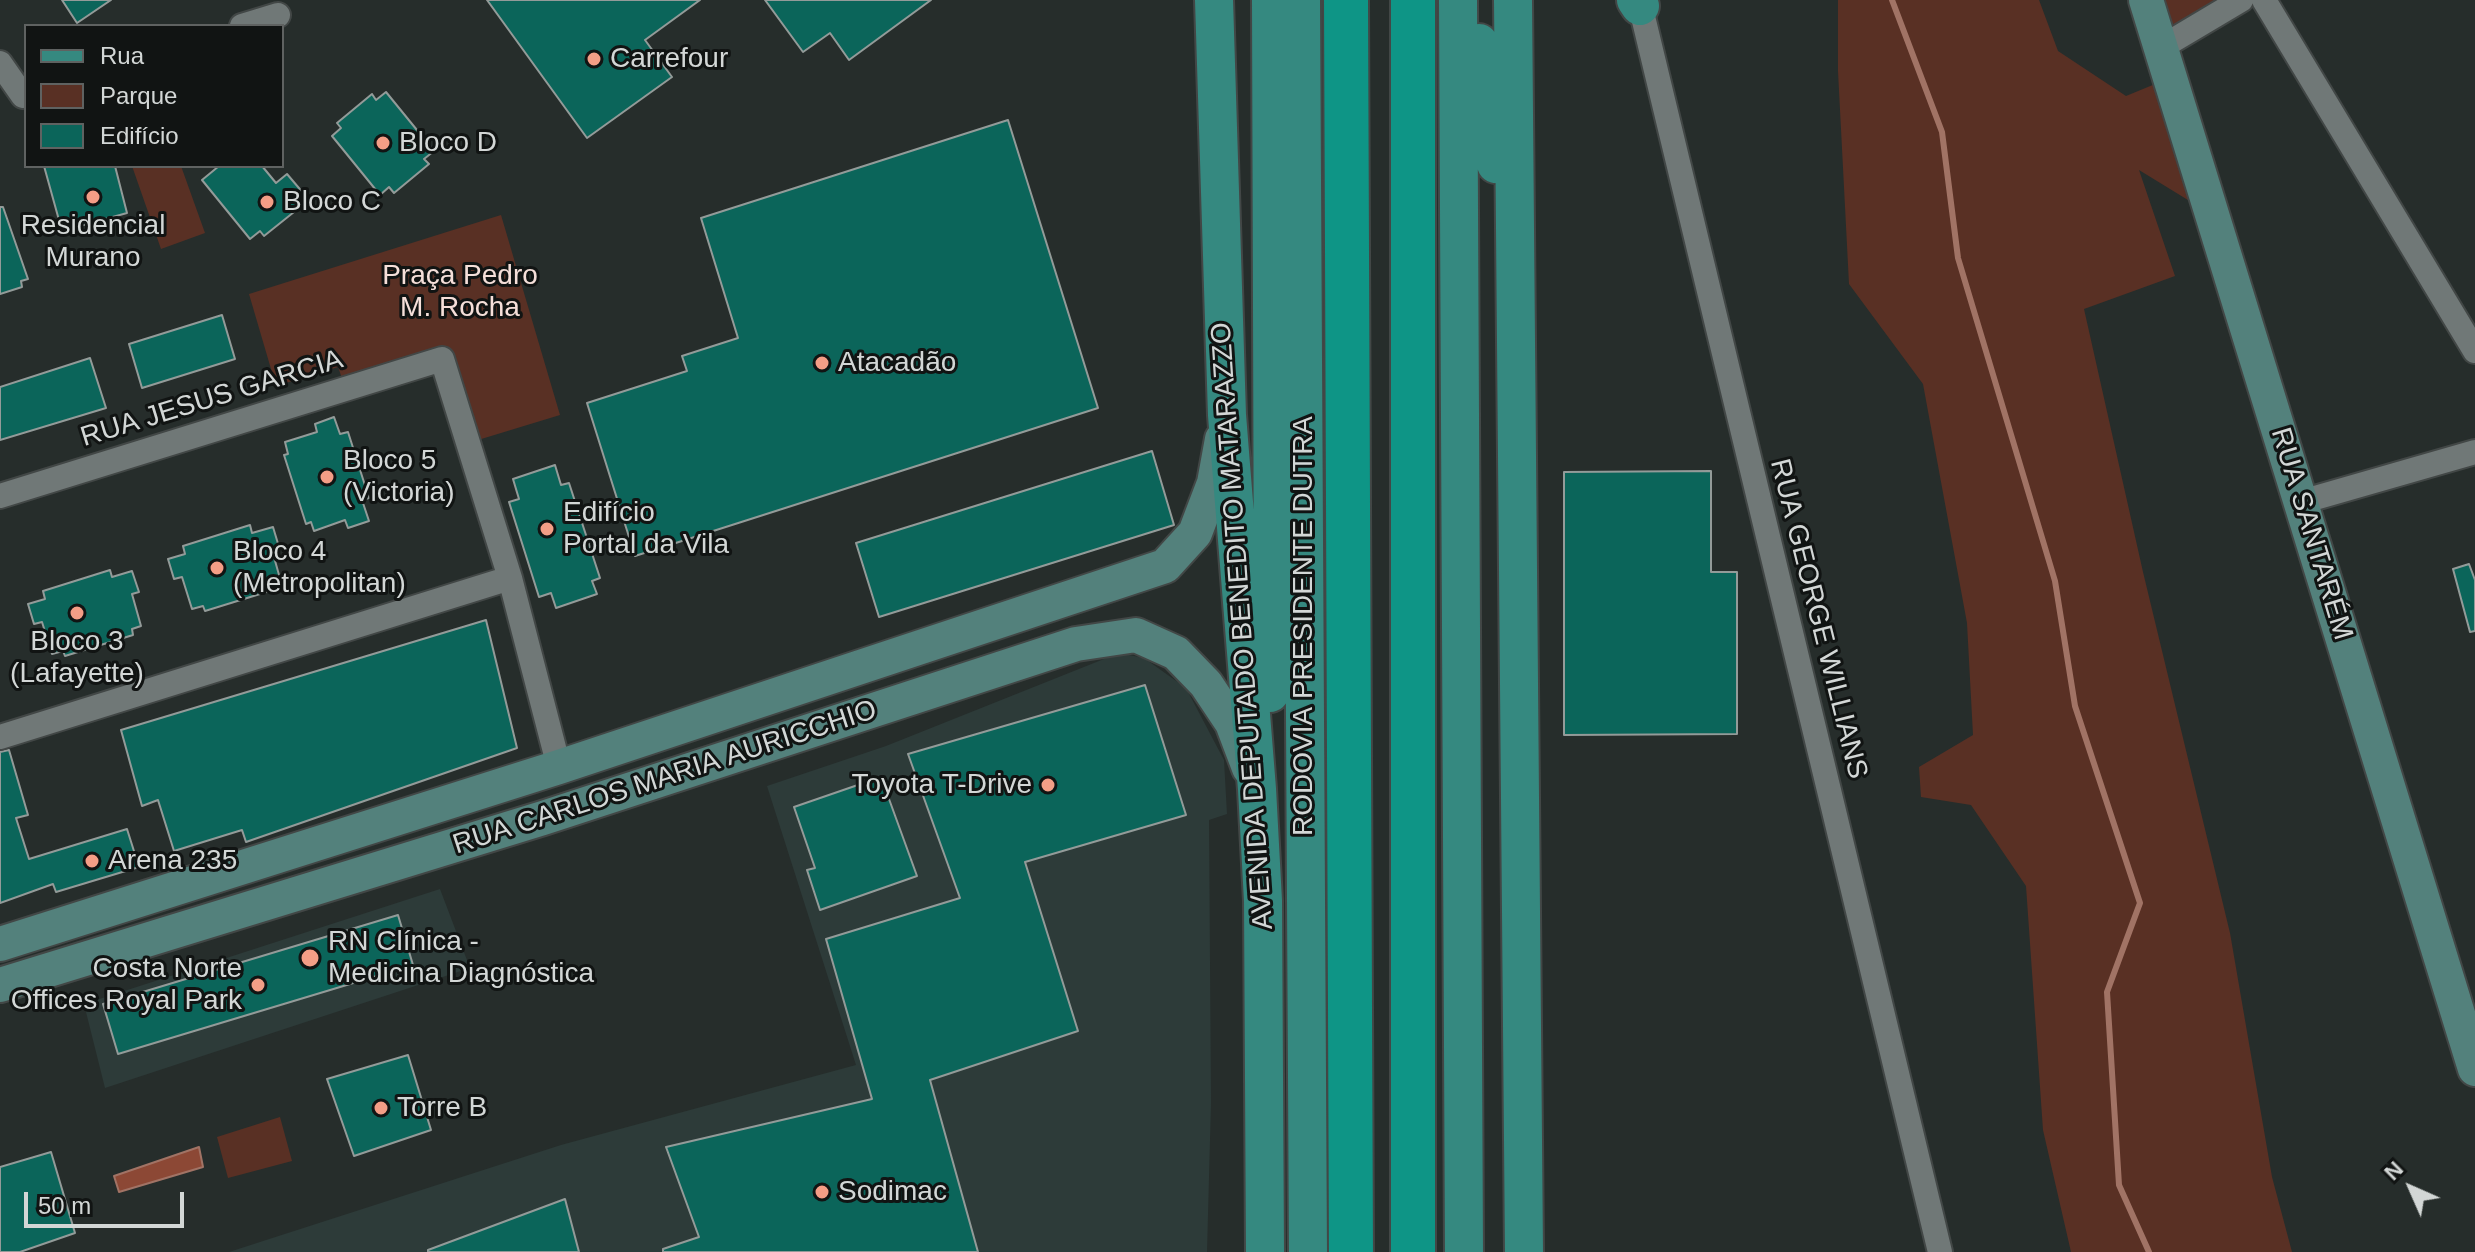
<!DOCTYPE html>
<meta charset="utf-8">
<style>
body{margin:0}
#map{position:relative;width:2475px;height:1252px;overflow:hidden;background:#262d2b;font-family:Helvetica,sans-serif}
canvas{display:block}
.legend{position:absolute;left:24px;top:24px;width:260px;height:144px;box-sizing:border-box;background:#111413;border:2px solid #5f6261;margin:0;padding:10px 14px;list-style:none;font-size:24px;color:#d3d7d6}
.legend li{display:flex;align-items:center;gap:16px;height:40px}
.legend b{width:40px;border:2px solid #5f6261}
.north{position:absolute;left:2371px;top:1148px;width:80px;height:80px;-webkit-text-stroke:6px #111413;paint-order:stroke;rotate:315deg;font-size:22px;font-weight:700;line-height:32px;text-align:center;color:#d3d7d6}
.north::after{content:'';display:block;margin:auto;width:28px;height:36px;background:#d3d7d6;clip-path:polygon(50% 0,100% 100%,50% 72%,0 100%)}
.scale{position:absolute;left:24px;top:1192px;width:160px;height:36px;box-sizing:border-box;border:4px solid #d3d7d6;border-top:0;padding-left:10px;font-size:24px;line-height:28px;white-space:nowrap;color:#d3d7d6;-webkit-text-stroke:6px #111413;paint-order:stroke}
</style>
<div id="map">
<canvas width="2475" height="1252"></canvas>
<ul class="legend">
<li><b style="height:10px;background:#358980"></b>Rua</li>
<li><b style="height:22px;background:#593024"></b>Parque</li>
<li><b style="height:22px;background:#0b655a"></b>Edifício</li>
</ul>
<div class="north">N</div>
<div class="scale">50 m</div>
</div>
<script>
const ctx = document.querySelector('canvas').getContext('2d');
ctx.lineJoin = 'round';
function paint(path, color) { ctx.fillStyle = color; ctx.fill(path, 'evenodd'); }
function strokePath(path, color, width, dash) { ctx.strokeStyle = color; ctx.lineWidth = width; ctx.lineCap = dash ? 'butt' : 'round'; ctx.setLineDash(dash || []); ctx.stroke(path); }
function drawText(font, color, halo, rows, align = 'center') {
  ctx.font = font + ' Helvetica,sans-serif'; ctx.lineWidth = 6; ctx.setLineDash([]); ctx.textBaseline = 'middle'; ctx.strokeStyle = halo; ctx.fillStyle = color; for (const [text, x, y, turn = 0] of rows) {
    ctx.save(); ctx.translate(x, y); ctx.rotate((+turn || 0) * Math.PI / 180); ctx.textAlign = isNaN(turn) ? turn : align; if (halo) ctx.strokeText(text, 0, 0); ctx.fillText(text, 0, 0); ctx.restore();
  }
}
paint(new Path2D(`
 M 1119,653 L 1144,658 L 1186,688 L 1224,760 L 1227,814 L 1209,820 L 1211,1103 L 1207,1252 L 229,1252 L 561,1145 L 856,1065 L 767,786 L 886,746 Z
 M 440,889 L 470,968 L 105,1088 L 84,1004 Z`), '#2d3b39');
paint(new Path2D(`
 M 1838,0 L 2039,0 L 2058,51 L 2126,96 L 2160,82 L 2201,208 L 2139,170 L 2175,276 L 2084,309 L 2143,572 L 2230,933 L 2272,1177 L 2292,1252 L 2071,1252 L 2043,1130 L 2026,886 L 1971,805 L 1921,797 L 1919,767 L 1973,735 L 1967,623 L 1923,384 L 1849,284 L 1838,71 Z
 M 2160,0 L 2216,0 L 2170,30 Z
 M 132,166 L 181,166 L 205,233 L 161,249 Z
 M 501,215 L 560,415 L 478,440 L 452,352 L 344,384 L 338,367 L 276,386 L 249,294 Z
 M 280,1117 L 292,1161 L 228,1178 L 217,1137 Z`), '#593024');
const water = new Path2D(`
 M 199,1147 L 203,1167 L 119,1192 L 114,1176 Z`);
paint(water, '#8c4835');
strokePath(water, '#a17365', 2);
strokePath(new Path2D(`
 M 1892,0 L 1942,132 L 1958,258 L 2055,581 L 2075,706 L 2140,903 L 2107,992 L 2119,1185 L 2149,1252`), '#a17365', 6);
const building = new Path2D(`
 M 62,0 L 111,0 L 77,23 Z
 M 487,0 L 700,0 L 645,40 L 672,77 L 587,138 Z
 M 765,0 L 931,0 L 849,60 L 830,33 L 803,52 Z
 M 386,92 L 434,151 L 424,159 L 429,164 L 394,193 L 389,187 L 380,195 L 332,136 L 341,128 L 337,123 L 372,94 L 376,100 Z
 M 1008,120 L 1098,408 L 635,556 L 587,403 L 687,371 L 682,356 L 738,338 L 701,218 Z
 M 44,166 L 115,166 L 127,213 L 62,231 Z
 M 219,166 L 262,166 L 276,183 L 287,174 L 304,194 L 295,203 L 299,208 L 264,236 L 260,231 L 250,239 L 202,180 Z
 M 0,207 L 3,207 L 28,279 L 21,281 L 22,287 L 0,294 Z
 M 222,315 L 235,359 L 142,388 L 129,344 Z
 M 90,358 L 106,408 L 0,440 L 0,387 Z
 M 334,417 L 340,434 L 348,432 L 369,498 L 362,500 L 369,521 L 348,528 L 345,520 L 314,531 L 311,522 L 306,524 L 284,455 L 288,454 L 285,442 L 317,432 L 315,424 Z
 M 1152,451 L 1174,525 L 879,617 L 856,543 Z
 M 555,465 L 561,485 L 569,483 L 600,578 L 592,581 L 597,594 L 556,608 L 551,593 L 539,597 L 509,502 L 519,499 L 513,479 Z
 M 1711,471 L 1711,572 L 1737,572 L 1737,734 L 1564,735 L 1564,472 Z
 M 250,525 L 252,533 L 273,527 L 279,547 L 272,550 L 281,582 L 272,585 L 273,590 L 205,611 L 203,606 L 192,609 L 182,577 L 174,579 L 168,559 L 185,554 L 183,546 Z
 M 2469,564 L 2475,580 L 2475,631 L 2470,632 L 2453,569 Z
 M 110,570 L 112,577 L 132,571 L 139,592 L 132,594 L 141,626 L 132,629 L 133,635 L 65,656 L 63,651 L 52,654 L 42,622 L 34,624 L 28,604 L 45,599 L 43,591 Z
 M 486,620 L 517,748 L 246,842 L 242,830 L 174,851 L 158,800 L 142,806 L 121,730 Z
 M 1145,685 L 1186,815 L 1025,862 L 1078,1031 L 930,1080 L 978,1252 L 663,1252 L 663,1249 L 699,1237 L 666,1147 L 872,1099 L 826,939 L 960,898 L 908,754 Z
 M 9,750 L 28,815 L 16,818 L 29,859 L 127,829 L 139,867 L 56,892 L 53,884 L 0,903 L 0,752 Z
 M 881,777 L 917,876 L 820,910 L 807,870 L 815,868 L 794,807 Z
 M 398,915 L 413,965 L 118,1054 L 103,1004 Z
 M 408,1055 L 431,1130 L 354,1156 L 327,1079 Z
 M 51,1152 L 75,1233 L 20,1252 L 0,1252 L 0,1167 Z
 M 565,1199 L 579,1252 L 428,1252 L 428,1250 Z`);
paint(building, '#0b655a');
strokePath(building, '#939b99', 2);
const street = new Path2D(`
 M 1639,0 L 1940,1252
 M 2264,0 L 2475,351
 M 242,26 L 278,15
 M 2162,47 L 2241,0
 M 0,63 L 23,96
 M 0,496 L 442,359 L 510,578 L 559,767
 M 2301,502 L 2475,452
 M 0,737 L 510,578`);
const secondary = new Path2D(`
 M 2146,0 L 2475,1069
 M 0,944 L 559,767 L 1165,566 L 1195,533 L 1214,483 L 1222,439
 M 0,985 L 543,818 L 1076,644 L 1136,635 L 1176,653 L 1206,684 L 1232,723 L 1249,768`);
const primary = new Path2D(`
 M 1214,0 L 1227,415 L 1257,789 L 1263,901 L 1265,1252
 M 1301,0 L 1308,1252
 M 1458,0 L 1464,1252
 M 1513,0 L 1524,1252
 M 1636,0 L 1640,6
 M 1479,43 L 1496,164
 M 1270,693 L 1273,613 L 1271,0`);
const highway = new Path2D(`
 M 1346,0 L 1351,1252
 M 1413,1252 L 1413,0`);
strokePath(street, '#424746', 28);
strokePath(secondary, '#424746', 38);
strokePath(primary, '#424746', 42);
strokePath(highway, '#424746', 48);
strokePath(street, '#707877', 24);
strokePath(secondary, '#53817c', 34);
strokePath(primary, '#358980', 38);
strokePath(highway, '#0e9586', 44);
for (const [x, y, r, color] of [
 [594,59,8,"#f49e86"],
 [383,143,8,"#f49e86"],
 [93,197,8,"#f49e86"],
 [267,202,8,"#f49e86"],
 [822,363,8,"#f49e86"],
 [327,477,8,"#f49e86"],
 [547,529,8,"#f49e86"],
 [217,568,8,"#f49e86"],
 [77,613,8,"#f49e86"],
 [1048,785,8,"#f49e86"],
 [92,861,8,"#f49e86"],
 [310,958,10,"#f49e86"],
 [258,985,8,"#f49e86"],
 [381,1108,8,"#f49e86"],
 [822,1192,8,"#f49e86"]
]) { const dot = new Path2D(); dot.arc(x, y, r, 0, 2 * Math.PI); ctx.fillStyle = color; ctx.fill(dot); strokePath(dot, '#111413', 3); }
drawText('28px', '#d3d7d6', '#111413', [
 ["Carrefour",610,59],
 ["Bloco D",399,143],
 ["Bloco C",283,202],
 ["Residencial",93,226,"center"],
 ["Murano",93,258,"center"],
 ["Atacadão",838,363],
 ["Bloco 5",343,461],
 ["(Victoria)",343,493],
 ["Edifício",563,513],
 ["Portal da Vila",563,545],
 ["Bloco 4",233,552],
 ["(Metropolitan)",233,584],
 ["Bloco 3",77,642,"center"],
 ["(Lafayette)",77,674,"center"],
 ["Toyota T-Drive",1032,785,"right"],
 ["Arena 235",108,861],
 ["RN Clínica -",328,942],
 ["Medicina Diagnóstica",328,974],
 ["Costa Norte",242,969,"right"],
 ["Offices Royal Park",242,1001,"right"],
 ["Torre B",397,1108],
 ["Sodimac",838,1192]
], 'left');
drawText('28px', '#f5dfd9', '#111413', [
 ["Praça Pedro",460,276],
 ["M. Rocha",460,308]
]);
drawText('28px', '#d3d7d6', '#111413', [
 ["RUA JESUS GARCIA",212,399,-17],
 ["RUA SANTARÉM",2311,534,73],
 ["RUA GEORGE WILLIANS",1818,619,76],
 ["AVENIDA DEPUTADO BENEDITO MATARAZZO",1243,626,-94],
 ["RODOVIA PRESIDENTE DUTRA",1304,626,-90],
 ["RUA CARLOS MARIA AURICCHIO",665,778,-18]
]);
</script>
